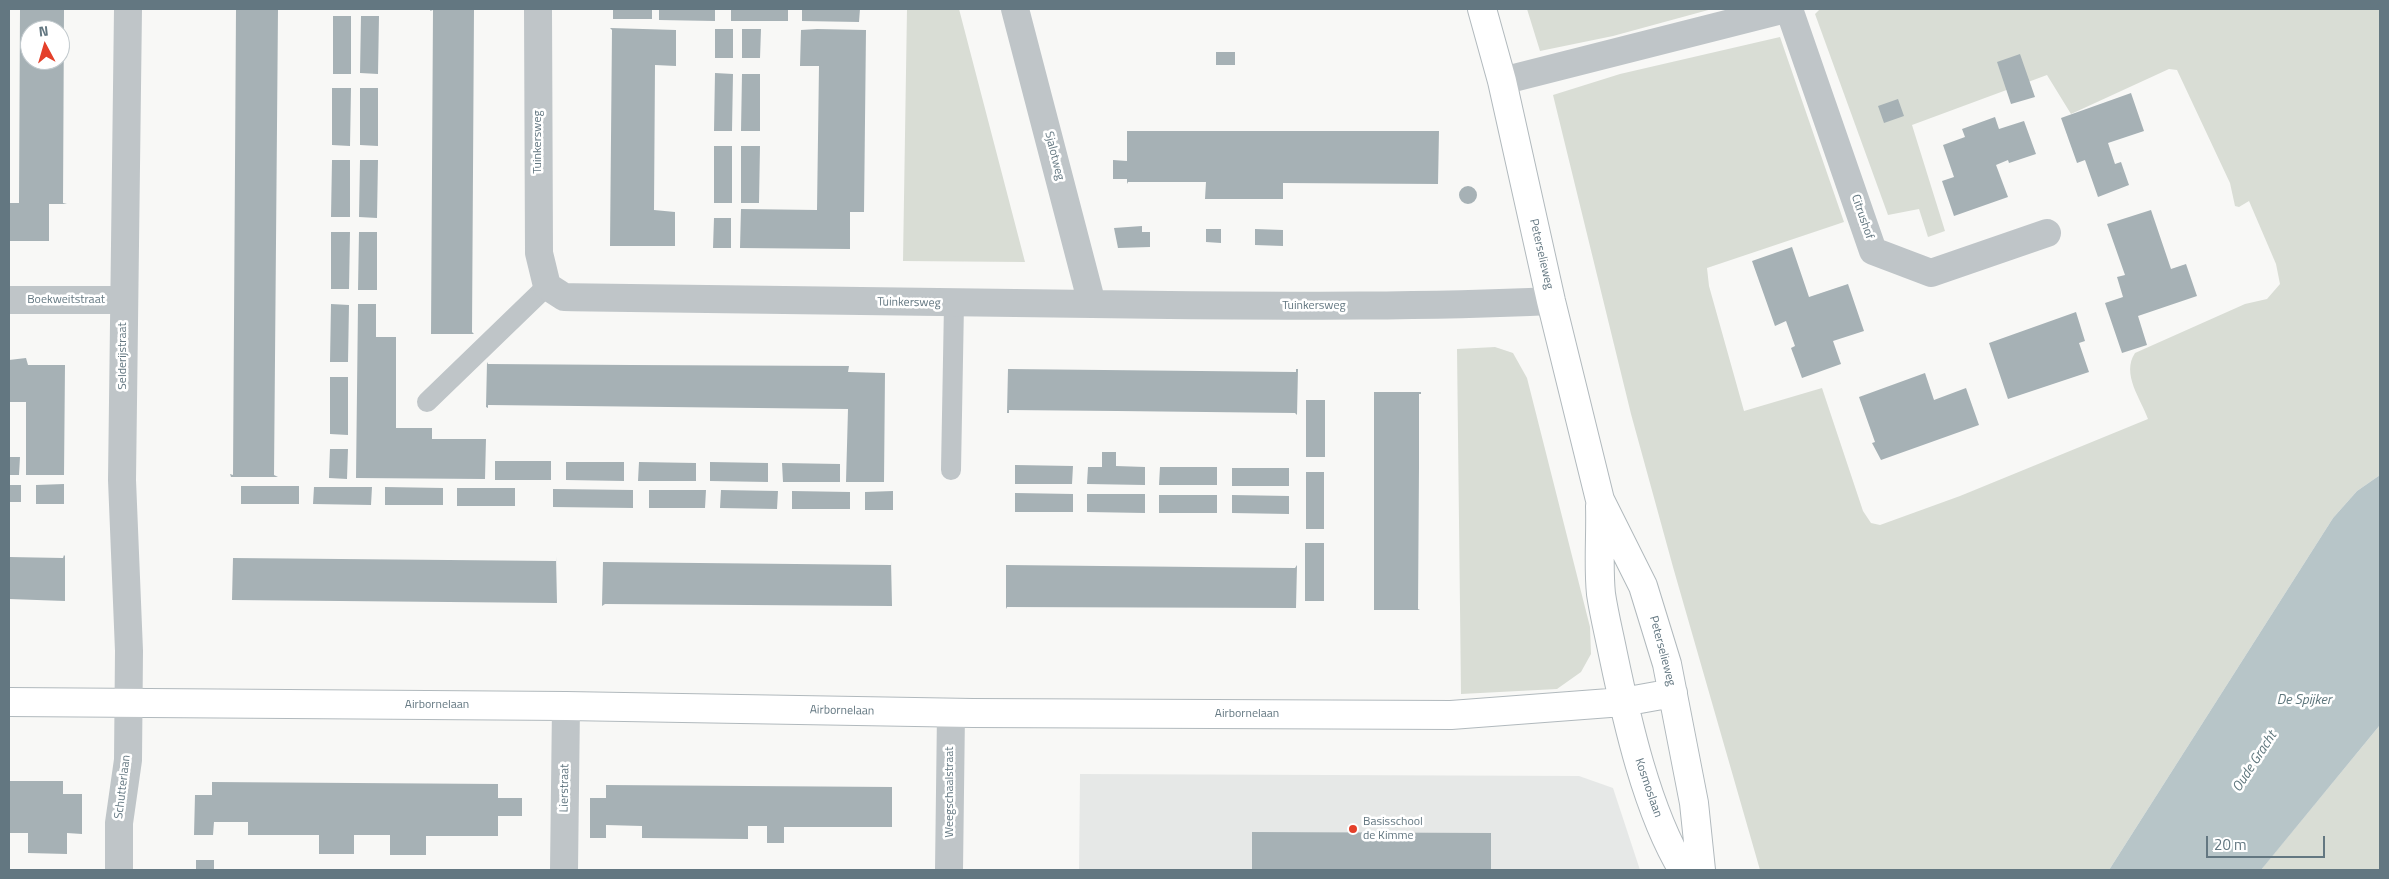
<!DOCTYPE html>
<style>
body{margin:0}
#map{position:relative;width:2389px;height:879px;overflow:hidden;background:#f8f8f6;font-family:"Titillium Web",sans-serif}
canvas{display:block}
.frame{position:absolute;inset:0;border:10px solid #637781;pointer-events:none}
.north{position:absolute;left:20px;top:20px;width:50px;height:50px;box-sizing:border-box;background:#fff;border:1px solid #c1c9cd;border-radius:50%;rotate:354deg;font-size:14px;font-weight:700;line-height:20px;text-align:center;color:#637781}
.north::after{content:'';display:block;margin:auto;width:18px;height:22px;background:#e4402a;clip-path:polygon(50% 0,100% 100%,50% 72%,0 100%)}
.scale{position:absolute;left:2206px;top:836px;width:119px;height:22px;box-sizing:border-box;border:2px solid #637781;border-top:0;padding-left:6px;font-size:15px;line-height:18px;white-space:nowrap;color:#637781;-webkit-text-stroke:4px #fff;paint-order:stroke}
</style>
<div id="map">
<canvas width="2389" height="879"></canvas>
<div class="frame"></div>
<div class="north">N</div>
<div class="scale">20 m</div>
</div>
<script>
const ctx = document.querySelector('canvas').getContext('2d');
ctx.lineJoin = 'round';
function paint(path, color) { ctx.fillStyle = color; ctx.fill(path, 'evenodd'); }
function strokePath(path, color, width, dash) { ctx.strokeStyle = color; ctx.lineWidth = width; ctx.lineCap = dash ? 'butt' : 'round'; ctx.setLineDash(dash || []); ctx.stroke(path); }
function drawText(font, color, halo, rows, align = 'center') {
  ctx.font = font + ' "Titillium Web",sans-serif'; ctx.lineWidth = 5; ctx.setLineDash([]); ctx.textBaseline = 'middle'; ctx.strokeStyle = halo; ctx.fillStyle = color; for (const [text, x, y, turn = 0] of rows) {
    ctx.save(); ctx.translate(x, y); ctx.rotate((+turn || 0) * Math.PI / 180); ctx.textAlign = isNaN(turn) ? turn : align; if (halo) ctx.strokeText(text, 0, 0); ctx.fillText(text, 0, 0); ctx.restore();
  }
}
paint(new Path2D(`
 M 1080,774 L 1579,776 L 1613,788 L 1640,870 L 1079,870 Z`), '#e6e8e7');
paint(new Path2D(`
 M 907,9 L 959,9 L 1025,262 L 903,261 Z
 M 1527,9 L 1712,9 L 1613,36 L 1540,51 Z
 M 1820,9 L 2380,9 L 2380,475 L 2357,491 L 2333,518 L 2109,870 L 1760,870 L 1673,567 L 1631,414 L 1553,95 L 1620,74 L 1780,37 L 1844,222 L 1707,268 L 1709,286 L 1744,411 L 1822,388 L 1863,511 L 1871,523 L 1880,525 L 1960,496 L 2148,419 C 2141,399 2121,374 2135,353 L 2245,304 L 2267,299 L 2280,284 L 2276,264 L 2249,201 L 2239,207 L 2235,206 L 2230,183 L 2177,70 L 2169,69 L 2071,114 L 2047,75 L 1912,125 L 1945,231 L 1928,237 L 1919,209 L 1888,215 L 1815,14 Z
 M 1495,347 L 1513,353 L 1527,378 L 1590,627 L 1591,654 L 1581,672 L 1557,689 L 1461,694 L 1457,349 Z
 M 2380,725 L 2380,870 L 2261,870 L 2264,866 Z`), '#d9ddd5');
paint(new Path2D(`
 M 2380,475 L 2380,725 L 2261,870 L 2109,870 L 2333,518 L 2357,491 Z`), '#b7c5c8');
paint(new Path2D(`
 M 20,9 L 64,9 L 63,203 L 67,204 L 49,204 L 49,241 L 9,241 L 9,203 L 19,203 ZM 30,30 L 60,30 L 60,60 L 30,60 Z
 M 236,9 L 278,9 L 274,475 L 278,477 L 231,477 L 230,474 L 233,475 Z
 M 431,9 L 474,9 L 472,332 L 474,334 L 431,334 L 433,10 L 430,11 Z
 M 613,9 L 652,9 L 652,19 L 613,19 Z
 M 659,9 L 715,9 L 715,21 L 659,20 Z
 M 731,9 L 788,9 L 788,21 L 731,21 Z
 M 802,9 L 860,9 L 859,22 L 802,21 Z
 M 333,16 L 351,16 L 351,74 L 333,74 Z
 M 361,16 L 379,16 L 378,74 L 360,73 Z
 M 610,28 L 676,30 L 676,66 L 655,65 L 654,210 L 675,212 L 675,246 L 610,246 L 612,30 Z
 M 715,29 L 733,29 L 733,58 L 715,58 Z
 M 742,29 L 761,29 L 760,58 L 742,58 Z
 M 817,29 L 866,30 L 864,212 L 850,212 L 850,249 L 740,248 L 741,209 L 817,210 L 819,66 L 800,66 L 801,30 Z
 M 1216,52 L 1235,52 L 1235,65 L 1216,65 Z
 M 2020,54 L 2035,97 L 2011,104 L 1997,62 Z
 M 715,73 L 733,74 L 732,131 L 714,131 Z
 M 742,74 L 760,74 L 760,131 L 741,131 Z
 M 332,88 L 351,88 L 350,146 L 332,145 Z
 M 360,88 L 378,88 L 378,146 L 360,145 Z
 M 2131,93 L 2144,131 L 2108,143 L 2115,164 L 2121,162 L 2129,185 L 2098,197 L 2085,160 L 2077,163 L 2061,118 Z
 M 1898,99 L 1904,116 L 1884,123 L 1878,106 Z
 M 1995,117 L 1999,129 L 2024,121 L 2036,154 L 2009,163 L 2008,160 L 1996,165 L 2008,197 L 1954,216 L 1942,181 L 1954,177 L 1943,145 L 1965,137 L 1962,129 Z
 M 1127,131 L 1439,131 L 1438,184 L 1283,183 L 1283,199 L 1205,199 L 1206,182 L 1128,182 L 1127,184 L 1127,179 L 1113,179 L 1113,160 L 1127,161 Z
 M 714,146 L 732,146 L 732,203 L 714,203 Z
 M 741,146 L 760,146 L 759,203 L 741,203 Z
 M 332,160 L 350,160 L 350,217 L 331,217 Z
 M 360,160 L 378,160 L 377,218 L 359,217 Z
 M1459 195a9 9 0 1 1 18 0a9 9 0 1 1-18 0Z
 M 2151,210 L 2171,269 L 2186,264 L 2197,296 L 2138,316 L 2147,345 L 2122,353 L 2105,303 L 2123,297 L 2117,277 L 2125,275 L 2107,224 Z
 M 714,218 L 731,218 L 731,248 L 713,248 Z
 M 1142,226 L 1142,232 L 1150,232 L 1150,247 L 1118,248 L 1114,228 Z
 M 1206,229 L 1221,229 L 1221,243 L 1206,242 Z
 M 1255,229 L 1283,230 L 1283,246 L 1255,245 Z
 M 331,232 L 350,232 L 349,289 L 331,289 Z
 M 359,232 L 377,232 L 377,290 L 358,290 Z
 M 1792,247 L 1809,297 L 1848,284 L 1864,331 L 1833,341 L 1841,364 L 1802,378 L 1791,348 L 1795,346 L 1786,321 L 1775,326 L 1752,261 Z
 M 331,304 L 349,305 L 348,362 L 330,362 Z
 M 358,304 L 376,304 L 376,337 L 396,337 L 396,428 L 432,428 L 432,439 L 486,439 L 485,479 L 356,478 Z
 M 2076,312 L 2085,341 L 2079,343 L 2089,372 L 2008,399 L 1989,343 Z
 M 26,358 L 28,365 L 65,365 L 64,475 L 26,475 L 26,402 L 9,402 L 9,360 Z
 M 487,362 L 488,364 L 631,365 L 849,366 L 848,372 L 885,373 L 884,482 L 846,482 L 848,409 L 488,405 L 488,408 L 486,407 Z
 M 1008,369 L 1296,372 L 1296,369 L 1298,369 L 1297,415 L 1295,413 L 1117,411 L 1009,410 L 1009,413 L 1007,413 Z
 M 1925,373 L 1934,400 L 1966,388 L 1979,425 L 1881,460 L 1872,443 L 1875,442 L 1859,397 Z
 M 330,377 L 348,377 L 348,435 L 330,434 Z
 M 1374,392 L 1421,392 L 1421,394 L 1419,394 L 1419,467 L 1418,609 L 1420,610 L 1374,610 Z
 M 1306,400 L 1325,400 L 1325,457 L 1306,457 Z
 M 330,449 L 348,449 L 347,479 L 329,478 Z
 M 1102,452 L 1116,452 L 1116,466 L 1145,467 L 1145,485 L 1087,484 L 1088,467 L 1102,467 Z
 M 9,457 L 20,457 L 19,475 L 9,475 Z
 M 495,461 L 551,461 L 551,480 L 495,480 Z
 M 566,462 L 624,462 L 624,481 L 566,480 Z
 M 639,462 L 696,463 L 696,481 L 638,481 Z
 M 710,462 L 768,463 L 768,482 L 710,481 Z
 M 782,463 L 840,464 L 840,482 L 783,482 Z
 M 1015,465 L 1073,466 L 1072,484 L 1015,484 Z
 M 1160,467 L 1217,467 L 1217,485 L 1159,485 Z
 M 1232,468 L 1289,468 L 1289,486 L 1232,486 Z
 M 1306,472 L 1324,472 L 1324,529 L 1306,529 Z
 M 64,484 L 64,504 L 36,504 L 36,485 Z
 M 9,485 L 21,485 L 21,502 L 9,502 Z
 M 241,486 L 299,486 L 299,504 L 241,504 Z
 M 314,487 L 372,487 L 371,505 L 313,504 Z
 M 385,487 L 443,488 L 443,505 L 385,505 Z
 M 457,488 L 515,488 L 515,506 L 457,506 Z
 M 553,489 L 633,490 L 633,508 L 553,507 Z
 M 649,490 L 706,490 L 705,508 L 649,508 Z
 M 721,490 L 778,491 L 777,509 L 720,508 Z
 M 792,491 L 850,492 L 850,509 L 792,509 Z
 M 893,491 L 893,510 L 865,510 L 865,492 Z
 M 1015,493 L 1073,494 L 1073,512 L 1015,512 Z
 M 1087,494 L 1145,494 L 1145,513 L 1087,512 Z
 M 1159,495 L 1217,495 L 1217,513 L 1159,513 Z
 M 1232,495 L 1289,496 L 1289,514 L 1232,513 Z
 M 1305,543 L 1324,543 L 1324,601 L 1305,601 Z
 M 64,555 L 65,556 L 65,601 L 9,599 L 9,557 L 63,558 Z
 M 556,556 L 557,603 L 232,600 L 233,558 L 556,561 Z
 M 891,561 L 892,606 L 605,604 L 602,606 L 603,562 L 891,565 Z
 M 1006,565 L 1295,568 L 1297,565 L 1296,608 L 1007,607 L 1006,609 Z
 M 9,781 L 63,781 L 63,794 L 82,794 L 82,834 L 67,833 L 67,854 L 28,853 L 28,833 L 9,833 Z
 M 212,782 L 498,784 L 498,798 L 522,798 L 522,816 L 498,816 L 498,836 L 426,836 L 426,855 L 390,855 L 390,835 L 354,835 L 354,854 L 319,854 L 319,835 L 248,835 L 248,822 L 214,822 L 213,835 L 194,835 L 195,795 L 212,795 Z
 M 606,785 L 892,787 L 892,827 L 784,827 L 784,843 L 767,843 L 767,826 L 748,826 L 748,839 L 642,838 L 642,826 L 606,825 L 606,838 L 590,838 L 590,798 L 606,798 Z
 M 1252,832 L 1491,833 L 1491,870 L 1252,870 Z
 M 196,860 L 214,860 L 214,870 L 196,870 Z`), '#a6b1b5');
const secondary = new Path2D(`
 M 1482,9 L 1502,81 L 1551,301 L 1600,500 L 1643,586 L 1667,664 L 1694,803 L 1701,870
 M 1600,506 C 1601,535 1598,565 1601,594 C 1604,614 1609,634 1613,654 C 1627,721 1647,811 1683,870
 M 9,702 L 566,706 L 973,713 L 1451,715 L 1623,702 L 1673,693`);
strokePath(secondary, '#b1b9bd', 30);
strokePath(new Path2D(`
 M 427,402 L 547,286
 M 951,470 L 954,304`), '#bfc5c8', 20);
strokePath(new Path2D(`
 M 538,9 L 539,253 L 547,286 L 564,297 C 766,300 968,304 1169,305 C 1297,306 1424,307 1551,301
 M 1015,9 L 1092,304
 M 1789,9 L 1873,251 L 1931,273 L 2047,233
 M 1502,81 L 1786,9
 M 9,300 L 124,300
 M 119,870 L 119,823 L 128,760 L 129,651 L 122,480 L 128,9
 M 564,870 L 566,706
 M 949,870 L 951,713`), '#bfc5c8', 28);
strokePath(secondary, '#fff', 28);
for (const [x, y, r, color] of [
 [1353,829,5,"#e4402a"]
]) { const dot = new Path2D(); dot.arc(x, y, r, 0, 2 * Math.PI); ctx.fillStyle = color; ctx.fill(dot); strokePath(dot, '#fff', 2); }
drawText('12px', '#637781', '#fff', [
 ["Tuinkersweg",538,142,-90],
 ["Sjalotweg",1054,156,76],
 ["Citrushof",1862,217,71],
 ["Peterselieweg",1541,254,77],
 ["Boekweitstraat",66,300],
 ["Tuinkersweg",909,303,1],
 ["Tuinkersweg",1314,306],
 ["Selderijstraat",123,356,-90],
 ["Peterselieweg",1662,651,75],
 ["Airbornelaan",437,705],
 ["Airbornelaan",842,711,1],
 ["Airbornelaan",1247,714],
 ["Schutterlaan",123,787,-83],
 ["Lierstraat",565,788,-89],
 ["Kosmoslaan",1648,788,71],
 ["Weegschaalstraat",950,792,-90]
]);
drawText('12px', '#637781', '#fff', [
 ["Basisschool",1363,822],
 ["de Kimme",1363,836]
], 'left');
drawText('italic 14px', '#5e767c', '#fff', [
 ["De Spijker",2304,701],
 ["Oude Gracht",2255,762,-57]
]);
</script>
